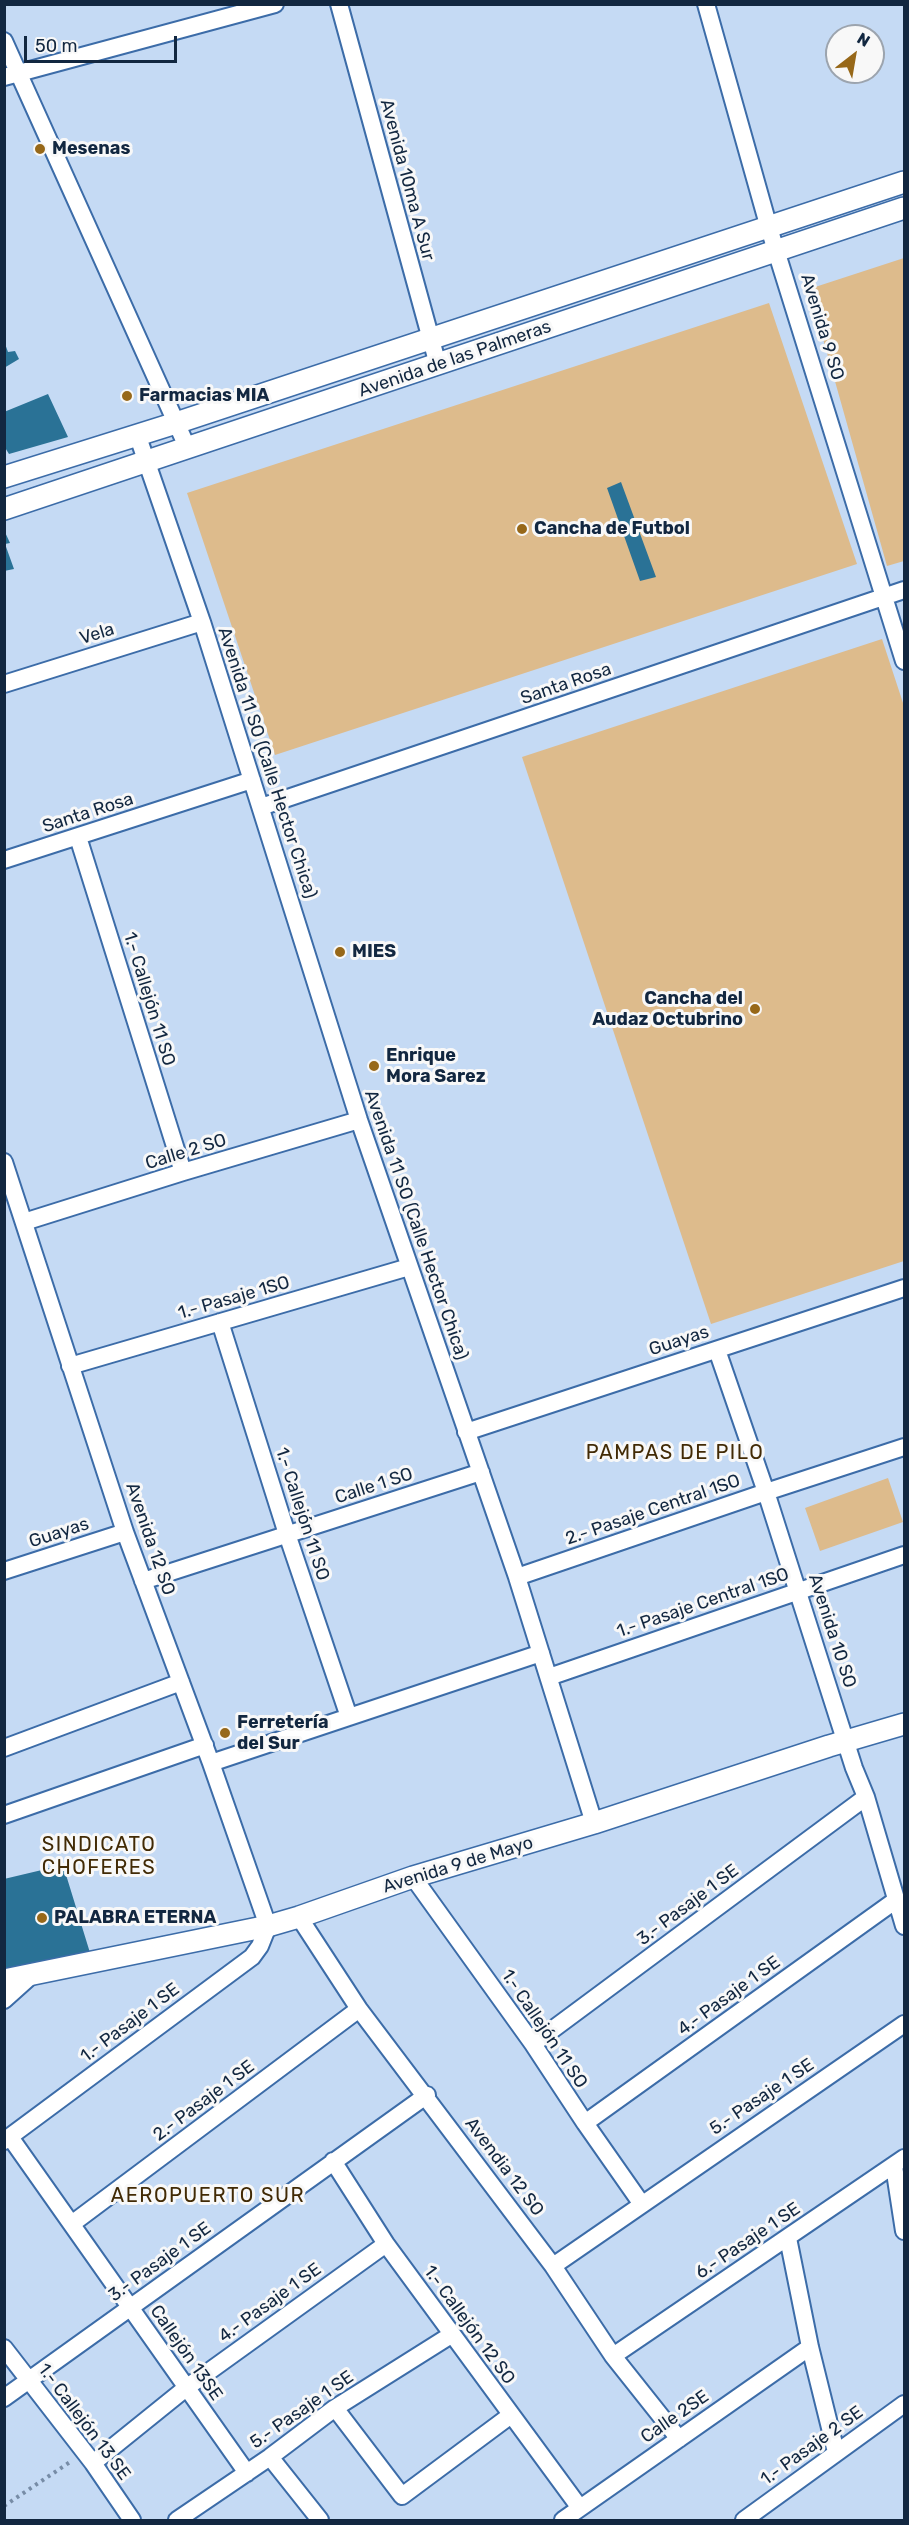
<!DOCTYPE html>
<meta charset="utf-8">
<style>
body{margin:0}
#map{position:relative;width:909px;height:2525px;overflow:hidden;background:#c5daf4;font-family:Rubik,sans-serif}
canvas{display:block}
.frame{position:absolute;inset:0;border:6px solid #122740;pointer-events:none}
.north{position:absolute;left:825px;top:24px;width:60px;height:60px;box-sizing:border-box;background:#f8f8f8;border:2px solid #9ca4ae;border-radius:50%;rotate:31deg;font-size:16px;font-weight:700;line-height:24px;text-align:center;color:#122740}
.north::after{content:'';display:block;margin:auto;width:21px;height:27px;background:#976819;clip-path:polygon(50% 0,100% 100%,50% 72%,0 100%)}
.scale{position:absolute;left:24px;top:36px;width:153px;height:27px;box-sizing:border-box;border:3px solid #122740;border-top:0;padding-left:8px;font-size:18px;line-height:21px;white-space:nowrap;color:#122740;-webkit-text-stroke:4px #f8f8f8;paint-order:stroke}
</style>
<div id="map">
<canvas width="909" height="2525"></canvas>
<div class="frame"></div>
<div class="north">N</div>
<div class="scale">50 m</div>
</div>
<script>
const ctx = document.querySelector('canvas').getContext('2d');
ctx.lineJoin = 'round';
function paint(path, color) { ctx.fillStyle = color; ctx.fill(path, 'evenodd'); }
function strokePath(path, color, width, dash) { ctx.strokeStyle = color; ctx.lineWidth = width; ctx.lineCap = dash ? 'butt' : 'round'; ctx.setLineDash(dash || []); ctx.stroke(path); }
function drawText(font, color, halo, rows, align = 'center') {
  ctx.font = font + ' Rubik,sans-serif'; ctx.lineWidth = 6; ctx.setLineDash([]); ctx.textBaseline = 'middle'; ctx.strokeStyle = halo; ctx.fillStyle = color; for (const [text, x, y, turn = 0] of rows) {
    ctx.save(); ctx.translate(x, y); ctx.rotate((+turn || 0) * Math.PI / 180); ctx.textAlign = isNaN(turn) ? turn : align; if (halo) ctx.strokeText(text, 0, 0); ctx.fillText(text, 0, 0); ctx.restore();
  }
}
paint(new Path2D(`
 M 904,258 L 904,561 L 887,566 L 809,289 Z
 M 769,303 L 857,564 L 275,755 L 187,493 Z
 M 882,639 L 904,706 L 904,1261 L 711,1324 L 522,757 Z
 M 888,1478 L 903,1522 L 820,1551 L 805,1508 Z`), '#ddbb8c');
paint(new Path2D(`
 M 4,341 L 8,352 L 15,351 L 19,359 L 4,368 Z
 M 48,394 L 68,437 L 9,454 L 4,446 L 4,412 Z
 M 621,482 L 656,577 L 640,581 L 607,488 Z
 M 4,530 L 10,543 L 5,544 L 14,569 L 4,571 Z
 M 63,1865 L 91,1956 L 4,1978 L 4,1879 Z`), '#2a7296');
const minor = new Path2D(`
 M 339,4 L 438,365
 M 706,4 L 769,228 L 904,661
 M 4,41 L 188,449
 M 4,77 L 275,4
 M 137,434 L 202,622 L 359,1120 L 517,1577 L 594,1823
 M 4,684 L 202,622
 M 261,807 L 904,590
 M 78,837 L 183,1172
 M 4,860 L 252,780
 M 4,1162 L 125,1532 L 211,1763 L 268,1926 L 260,1946 L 252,1957 L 4,2141
 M 24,1222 L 183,1172 L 359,1120
 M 220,1322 L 287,1534 L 349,1717
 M 717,1350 L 766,1492 L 854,1768 L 866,1797 L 904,1926
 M 70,1366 L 409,1267
 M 466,1432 L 904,1288
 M 4,1571 L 125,1532
 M 517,1577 L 766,1492 L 904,1447
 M 143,1581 L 481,1472
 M 549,1677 L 904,1555
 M 4,1748 L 181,1682
 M 211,1763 L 541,1653
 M 4,1815 L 205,1745
 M 413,1877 L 533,2044 L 585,2123 L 641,2203
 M 299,1917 L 359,2009 L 553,2266 L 613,2356 L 679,2439
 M 4,2000 L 33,1974
 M 533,2044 L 866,1797
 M 585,2123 L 896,1900
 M 10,2137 L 247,2473
 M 333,2161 L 386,2244 L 580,2508
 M 894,2166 L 904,2231
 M 73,2223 L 359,2009
 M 788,2238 L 810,2347 L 836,2452
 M 553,2266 L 904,2024
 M 4,2348 L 93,2463 L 132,2520
 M 613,2356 L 904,2158
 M 4,2398 L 427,2095
 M 335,2408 L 402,2496 L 511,2415
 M 270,2457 L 320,2520
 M 93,2463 L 186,2388 L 386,2244
 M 177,2520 L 270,2457 L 335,2408 L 451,2335
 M 563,2520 L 810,2347
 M 744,2520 L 904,2404`);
const tertiary = new Path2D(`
 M 4,477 L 176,423 L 904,182
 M 4,509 L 904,208
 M 4,1980 L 268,1926 L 299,1917 L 413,1877 L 594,1823 L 829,1746 L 904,1724`);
strokePath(minor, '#3c6ca8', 20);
strokePath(tertiary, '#3c6ca8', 24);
strokePath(new Path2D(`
 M 4,2506 L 70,2462`), '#778ca6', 4, [3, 4.5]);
strokePath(minor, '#fff', 16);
strokePath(tertiary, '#fff', 21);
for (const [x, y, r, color] of [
 [40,149,6,"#976819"],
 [127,396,6,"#976819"],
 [522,529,6,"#976819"],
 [340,952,6,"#976819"],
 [755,1009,6,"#976819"],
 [374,1066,6,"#976819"],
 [225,1733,6,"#976819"],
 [42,1918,6,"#976819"]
]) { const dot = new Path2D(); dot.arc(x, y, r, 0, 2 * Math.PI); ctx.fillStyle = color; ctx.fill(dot); strokePath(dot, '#f8f8f8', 2); }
drawText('bold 18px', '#122740', '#f8f8f8', [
 ["Mesenas",52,149],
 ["Farmacias MIA",139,396],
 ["Cancha de Futbol",534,529],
 ["MIES",352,952],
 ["Cancha del",743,999,"right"],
 ["Audaz Octubrino",743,1020,"right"],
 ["Enrique",386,1056],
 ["Mora Sarez",386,1077],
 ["Ferretería",237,1723],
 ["del Sur",237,1744],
 ["PALABRA ETERNA",54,1918]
], 'left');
drawText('18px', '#122740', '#f8f8f8', [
 ["Avenida 10ma A Sur",407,180,75],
 ["Avenida 9 SO",822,327,73],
 ["Avenida de las Palmeras",455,359,-19],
 ["Vela",97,634,-17],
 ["Santa Rosa",566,684,-19],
 ["Avenida 11 SO (Calle Hector Chica)",267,763,72],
 ["Santa Rosa",88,813,-18],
 ["1.- Callejón 11 SO",149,999,73],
 ["Calle 2 SO",186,1152,-17],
 ["Avenida 11 SO (Calle Hector Chica)",416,1225,71],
 ["1.- Pasaje 1SO",234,1298,-16],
 ["Guayas",679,1341,-18],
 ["Calle 1 SO",374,1486,-18],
 ["2.- Pasaje Central 1SO",653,1510,-19],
 ["1.- Callejón 11 SO",302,1514,72],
 ["Guayas",59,1533,-18],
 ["Avenida 12 SO",150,1539,71],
 ["1.- Pasaje Central 1SO",703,1603,-19],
 ["Avenida 10 SO",832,1631,72],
 ["Avenida 9 de Mayo",458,1865,-17],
 ["3.- Pasaje 1 SE",688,1905,-37],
 ["4.- Pasaje 1 SE",729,1996,-36],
 ["1.- Pasaje 1 SE",130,2023,-37],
 ["1.- Callejón 11 SO",544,2029,56],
 ["5.- Pasaje 1 SE",762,2097,-34],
 ["2.- Pasaje 1 SE",204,2101,-37],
 ["Avendia 12 SO",504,2167,53],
 ["6.- Pasaje 1 SE",748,2241,-34],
 ["3.- Pasaje 1 SE",160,2262,-36],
 ["4.- Pasaje 1 SE",270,2303,-36],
 ["1.- Callejón 12 SO",469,2325,54],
 ["Callejón 13SE",186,2353,55],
 ["5.- Pasaje 1 SE",302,2410,-35],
 ["Calle 2SE",675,2417,-35],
 ["1.- Callejón 13 SE",84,2422,53],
 ["1.- Pasaje 2 SE",812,2446,-36]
]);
ctx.letterSpacing = '1.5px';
drawText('20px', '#412a05', '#f8f8f8', [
 ["PAMPAS DE PILO",675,1453],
 ["SINDICATO",99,1845],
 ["CHOFERES",99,1868],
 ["AEROPUERTO SUR",208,2196]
]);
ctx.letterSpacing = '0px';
</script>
